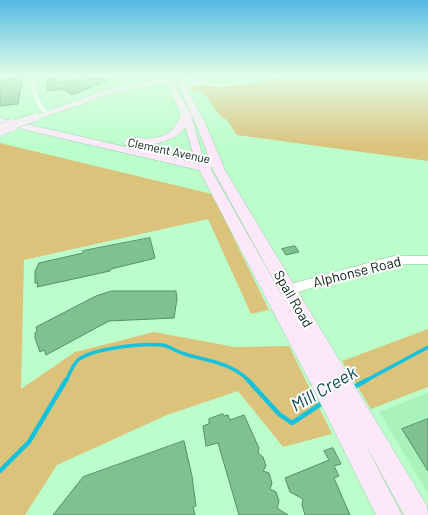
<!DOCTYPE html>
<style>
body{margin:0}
canvas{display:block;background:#bcfdcc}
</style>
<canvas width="428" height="515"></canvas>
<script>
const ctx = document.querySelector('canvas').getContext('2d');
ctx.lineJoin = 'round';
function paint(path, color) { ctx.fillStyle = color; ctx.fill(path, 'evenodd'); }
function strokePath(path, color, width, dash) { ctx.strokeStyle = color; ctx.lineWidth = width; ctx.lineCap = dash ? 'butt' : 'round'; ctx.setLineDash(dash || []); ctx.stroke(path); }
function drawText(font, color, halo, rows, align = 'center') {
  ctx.font = font + ' Barlow,sans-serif'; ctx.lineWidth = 4; ctx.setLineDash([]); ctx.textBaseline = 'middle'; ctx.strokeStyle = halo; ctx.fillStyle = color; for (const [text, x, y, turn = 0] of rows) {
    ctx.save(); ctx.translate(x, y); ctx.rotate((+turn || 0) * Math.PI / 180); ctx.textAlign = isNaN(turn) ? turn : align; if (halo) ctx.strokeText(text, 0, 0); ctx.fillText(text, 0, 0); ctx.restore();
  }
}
paint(new Path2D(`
 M 428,393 L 428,494 L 379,412 Z`), '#aaf2bc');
paint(new Path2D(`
 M 183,75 L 272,75 L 222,81 Z
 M 292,75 L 428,75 L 428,161 L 237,135 L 227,120 L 221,117 L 202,91 L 193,92 L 191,87 L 198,85 L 231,86 Z
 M 0,143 L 212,194 L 269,310 L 251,314 L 208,219 L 24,260 L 21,389 L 75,352 L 154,332 L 235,347 L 289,346 L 332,434 L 283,447 L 238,391 L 167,415 L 57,465 L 25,515 L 0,515 Z
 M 428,329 L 428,387 L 371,409 L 342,361 Z`), '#dbc37c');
strokePath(new Path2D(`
 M 66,381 C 69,375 73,364 78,360 C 93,348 144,343 162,345 C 170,346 177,352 185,354 C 207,361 233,363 249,381
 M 365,381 L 428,347`), '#14c2dc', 3.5);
strokePath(new Path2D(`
 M 248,380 L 279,414 L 292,423 L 324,402
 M 352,388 L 367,380
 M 0,471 L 29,442 L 66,380`), '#14c2dc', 4.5);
const building = new Path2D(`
 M 55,75 L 55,82 L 78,80 L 79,75 L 88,75 L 89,80 L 98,76 L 109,80 L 72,95 L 64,89 L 47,91 L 47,76 Z
 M 23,76 L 18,104 L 0,106 L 0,80 Z
 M 150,238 L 155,258 L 152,259 L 111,269 L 110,271 L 37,287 L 38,283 L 35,283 L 35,271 L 39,263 L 83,253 L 83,251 Z
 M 295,246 L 299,252 L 286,255 L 282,249 Z
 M 112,291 L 176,291 L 177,299 L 174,318 L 109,321 L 46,355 L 44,350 L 40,352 L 35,338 L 35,333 L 37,331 L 36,327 L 96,296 Z
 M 223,414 L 224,416 L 228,415 L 230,420 L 244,415 L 259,448 L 258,453 L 263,457 L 266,466 L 263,471 L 269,473 L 272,483 L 270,489 L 276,492 L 279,501 L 277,508 L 288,515 L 239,515 L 218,443 L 206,446 L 203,426 L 209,424 L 209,419 Z
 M 428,419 L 428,471 L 402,429 Z
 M 184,441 L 192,476 L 196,506 L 193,507 L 195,515 L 53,515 L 83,477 Z
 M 333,448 L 341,464 L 334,466 L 339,476 L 334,478 L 350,515 L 305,515 L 302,505 L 303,499 L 290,492 L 285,478 L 329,460 L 324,451 Z`);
paint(building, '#81c091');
strokePath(building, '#529064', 1);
const minor = new Path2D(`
 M 31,75 L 37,75 C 35,91 39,101 49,113 L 48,114 L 44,114 C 34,102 29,91 31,75 Z
 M 278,75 L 287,75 L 252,83 L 219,87 L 176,78 C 186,72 205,82 216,83 C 236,86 259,79 278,75 Z
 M 394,256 L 428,256 L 428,264 L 394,264 L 287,295 L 283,293 L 282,290 L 283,287 L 287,285 Z`);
const secondary = new Path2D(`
 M 161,75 L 169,75 L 170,77 L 174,77 L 173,75 L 181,75 L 186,84 L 198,80 L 216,84 L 212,86 L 199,85 L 188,89 L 208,129 L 225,170 L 427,506 L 428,515 L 404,515 L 362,438 L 402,515 L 376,515 L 313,388 L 199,170 L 0,124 L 0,118 L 196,163 L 185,127 C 182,132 178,136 173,138 C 164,143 130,151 123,143 C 134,130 167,153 181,114 L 165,83 L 108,95 L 39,119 L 36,120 L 31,117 L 102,91 L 163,78 ZM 176,81 L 198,129 L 210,161 L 206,161 L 203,157 L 191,114 L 173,82 ZM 212,167 L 213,170 L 292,313 L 210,168 Z`);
strokePath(minor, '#90d0a0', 1);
strokePath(secondary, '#90d0a0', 1);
paint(minor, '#fff');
paint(secondary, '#fde8fa');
const secondaryBridgeFar1 = new Path2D(`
 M 10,126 L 36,117`);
const secondaryBridge = new Path2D(`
 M 0,130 L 13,125`);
strokePath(secondaryBridgeFar1, '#90d0a0', 9, []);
strokePath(secondaryBridge, '#90d0a0', 12, []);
strokePath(secondaryBridgeFar1, '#fde8fa', 8);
strokePath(secondaryBridge, '#fde8fa', 11);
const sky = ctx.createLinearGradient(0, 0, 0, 147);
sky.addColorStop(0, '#53bae3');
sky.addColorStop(0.51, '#e1fee8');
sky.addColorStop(1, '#e1fee800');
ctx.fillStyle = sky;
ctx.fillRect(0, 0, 428, 147);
drawText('12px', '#051e0d', '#fff', [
 ["Clement Avenue",169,151,12]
]);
drawText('14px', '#051e0d', '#fff', [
 ["Alphonse Road",357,272,-14],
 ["Spall Road",293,299,60]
]);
drawText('italic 18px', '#0b4d58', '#fff', [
 ["Mill Creek",324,389,-30]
]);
</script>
